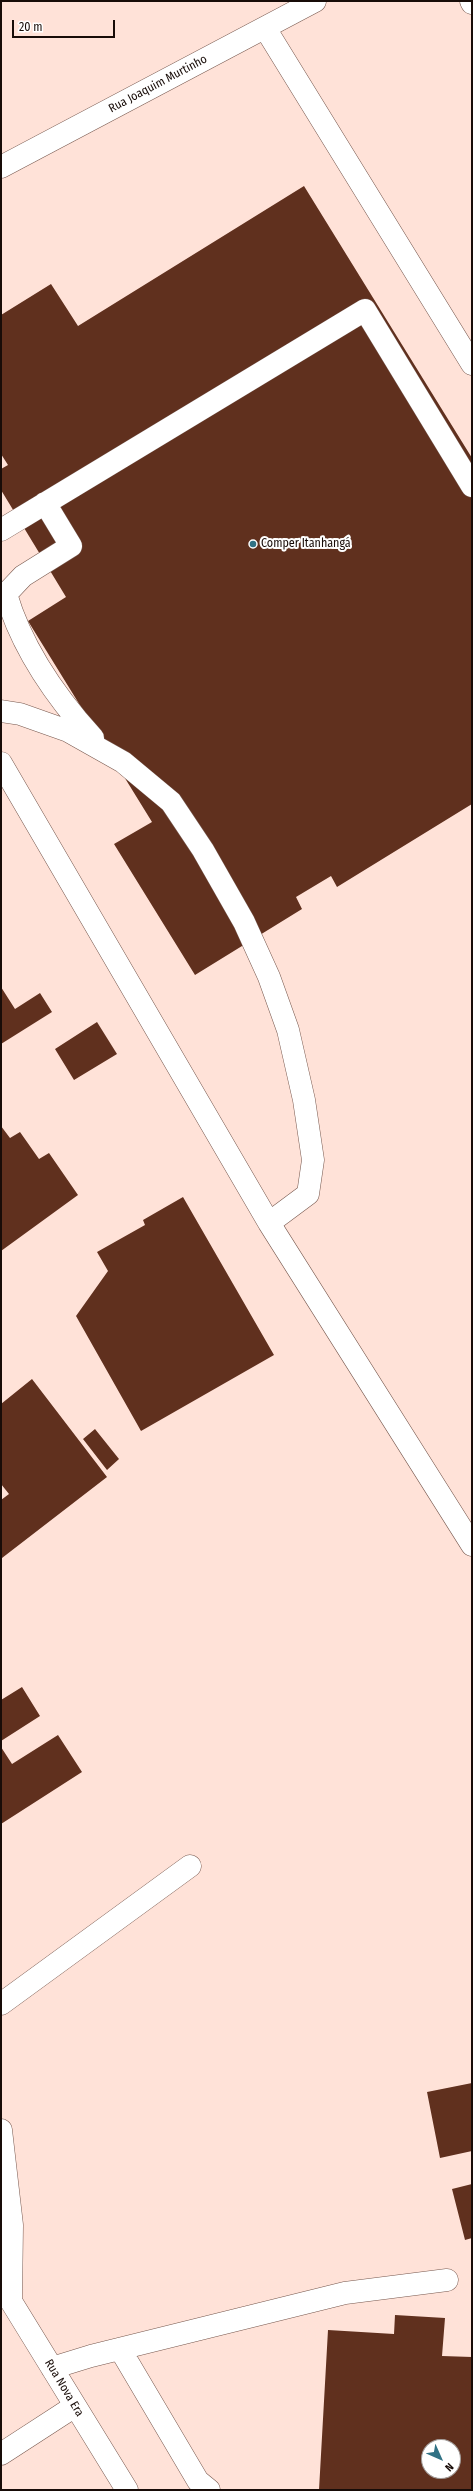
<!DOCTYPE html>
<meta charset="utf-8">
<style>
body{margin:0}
#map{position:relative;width:473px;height:2491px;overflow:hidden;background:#ffe2d8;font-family:"Fira Sans Condensed",sans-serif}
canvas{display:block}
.frame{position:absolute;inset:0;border:2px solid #180c08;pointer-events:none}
.north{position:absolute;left:421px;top:2439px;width:40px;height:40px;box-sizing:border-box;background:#fff;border:1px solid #a39e9c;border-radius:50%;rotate:135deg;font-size:11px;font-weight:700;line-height:16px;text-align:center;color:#180c08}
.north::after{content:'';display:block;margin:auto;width:14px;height:18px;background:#317285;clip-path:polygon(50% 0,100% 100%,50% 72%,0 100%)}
.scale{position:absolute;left:12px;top:20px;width:103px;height:18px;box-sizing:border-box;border:2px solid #180c08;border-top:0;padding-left:5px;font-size:12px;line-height:14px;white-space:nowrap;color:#180c08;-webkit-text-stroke:3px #fff;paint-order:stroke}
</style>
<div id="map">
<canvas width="473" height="2491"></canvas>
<div class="frame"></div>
<div class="north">N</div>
<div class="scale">20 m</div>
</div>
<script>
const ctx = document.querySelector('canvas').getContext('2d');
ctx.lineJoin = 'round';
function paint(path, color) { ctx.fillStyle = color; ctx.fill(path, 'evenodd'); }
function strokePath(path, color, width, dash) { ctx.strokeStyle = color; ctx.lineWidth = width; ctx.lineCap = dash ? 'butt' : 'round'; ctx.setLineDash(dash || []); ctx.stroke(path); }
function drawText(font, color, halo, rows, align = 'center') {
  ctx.font = font + ' "Fira Sans Condensed",sans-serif'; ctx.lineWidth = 4; ctx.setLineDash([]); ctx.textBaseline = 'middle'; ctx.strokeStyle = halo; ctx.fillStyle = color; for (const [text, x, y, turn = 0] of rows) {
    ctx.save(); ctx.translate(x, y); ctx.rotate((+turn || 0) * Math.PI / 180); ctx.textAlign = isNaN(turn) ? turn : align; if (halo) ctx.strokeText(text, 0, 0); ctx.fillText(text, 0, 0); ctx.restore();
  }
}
paint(new Path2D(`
 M 304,186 L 472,458 L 472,804 L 337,887 L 331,876 L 296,897 L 302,909 L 195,975 L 114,844 L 152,822 L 28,621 L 66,597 L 1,490 L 1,469 L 8,465 L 1,454 L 1,315 L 51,284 L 78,326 Z
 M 1,987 L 15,1009 L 40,993 L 52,1012 L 1,1044 Z
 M 97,1022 L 117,1054 L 74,1080 L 55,1049 Z
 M 1,1126 L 10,1138 L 20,1132 L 39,1159 L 49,1153 L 78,1195 L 1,1251 Z
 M 183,1197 L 274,1355 L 141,1431 L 76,1316 L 108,1271 L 97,1252 L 145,1225 L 143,1220 Z
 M 32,1379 L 107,1477 L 2,1558 L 1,1500 L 9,1494 L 1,1484 L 1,1404 Z
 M 95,1429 L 119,1459 L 107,1470 L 83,1439 Z
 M 22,1687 L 40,1716 L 1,1741 L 1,1700 Z
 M 58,1735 L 82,1772 L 1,1824 L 1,1747 L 12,1764 Z
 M 472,2083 L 472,2151 L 440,2158 L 427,2092 Z
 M 472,2184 L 472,2238 L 465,2240 L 452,2189 Z
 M 395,2315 L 445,2318 L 442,2356 L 472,2357 L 472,2490 L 319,2490 L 328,2330 L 394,2334 ZM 429,2447 L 453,2447 L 453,2471 L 429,2471 Z`), '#60301e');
const minor = new Path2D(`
 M 471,1 L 472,3
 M 265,28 L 472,364
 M 45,503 L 71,546 L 23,576 L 6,594 C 22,649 55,696 93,738
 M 1,530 L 365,310 L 472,486
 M 1,711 L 20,714 L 68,731 L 123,762 L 171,802 L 203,850 L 244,922 L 269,977 L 288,1030 L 304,1100 L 313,1160 L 308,1194 L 269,1223
 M 1,763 L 269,1223 L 472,1545
 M 1,2004 L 190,1866
 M 1,2130 L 12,2225 L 11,2301
 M 1,2285 L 127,2490
 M 120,2349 L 198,2481 L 209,2490
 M 52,2368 L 91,2356 L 345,2293 L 447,2280
 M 1,2454 L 75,2406`);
const major = new Path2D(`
 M 1,167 L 315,1`);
strokePath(minor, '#77584e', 23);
strokePath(major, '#77584e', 23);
strokePath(minor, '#fff', 22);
strokePath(major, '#fff', 22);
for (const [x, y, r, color] of [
 [253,544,4,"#317285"]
]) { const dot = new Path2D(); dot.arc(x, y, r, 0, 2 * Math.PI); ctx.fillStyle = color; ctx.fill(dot); strokePath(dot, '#fff', 1.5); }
drawText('12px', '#180c08', '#fff', [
 ["Rua Joaquim Murtinho",158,84,-28],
 ["Rua Nova Era",64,2388,59]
]);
drawText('12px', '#180c08', '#fff', [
 ["Comper Itanhangá",261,544]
], 'left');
</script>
